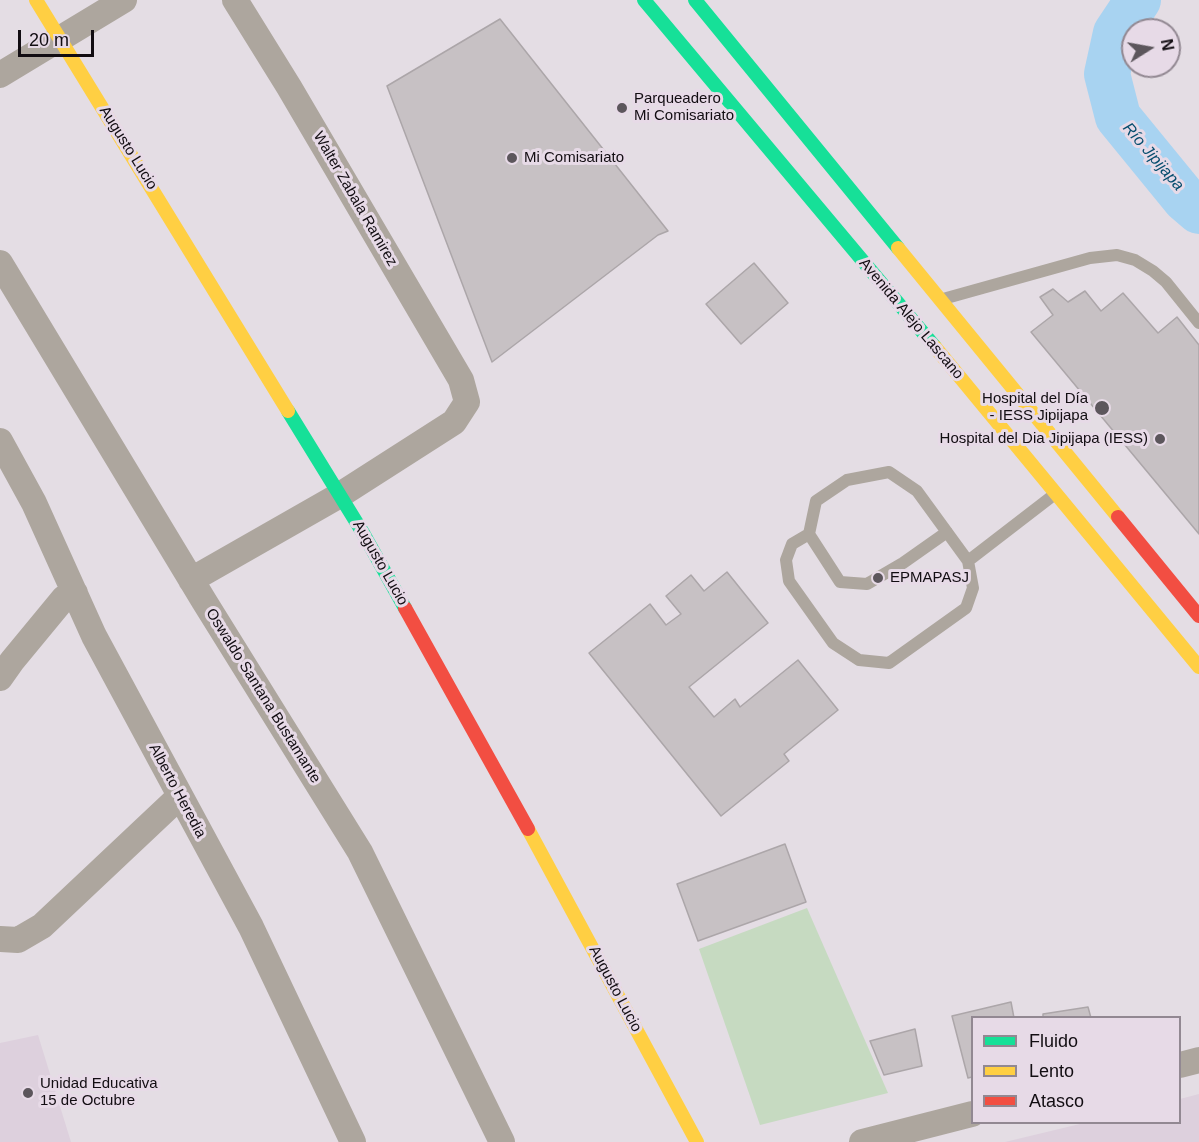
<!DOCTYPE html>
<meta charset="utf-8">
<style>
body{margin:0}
#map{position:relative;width:1199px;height:1142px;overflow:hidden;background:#e4dde4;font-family:Helvetica,sans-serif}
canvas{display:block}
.legend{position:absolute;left:971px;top:1016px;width:210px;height:108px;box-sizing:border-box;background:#e7dae7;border:2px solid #928892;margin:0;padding:8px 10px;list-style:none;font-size:18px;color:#120d12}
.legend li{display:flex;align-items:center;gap:12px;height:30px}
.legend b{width:30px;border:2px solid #928892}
.north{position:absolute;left:1121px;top:18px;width:60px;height:60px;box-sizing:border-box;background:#e7dae7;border:2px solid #928892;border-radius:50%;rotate:79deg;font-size:16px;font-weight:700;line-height:24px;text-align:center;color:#120d12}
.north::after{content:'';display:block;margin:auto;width:21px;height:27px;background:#5c565c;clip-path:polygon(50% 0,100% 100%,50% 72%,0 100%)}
.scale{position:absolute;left:18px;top:30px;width:76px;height:27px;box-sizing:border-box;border:3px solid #120d12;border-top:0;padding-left:8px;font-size:18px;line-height:21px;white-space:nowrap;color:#120d12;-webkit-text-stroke:4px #e7dae7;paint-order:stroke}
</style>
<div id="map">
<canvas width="1199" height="1142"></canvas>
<ul class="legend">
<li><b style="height:8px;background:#16e098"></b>Fluido</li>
<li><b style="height:8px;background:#ffcf43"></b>Lento</li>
<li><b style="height:8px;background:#f24e42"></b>Atasco</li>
</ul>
<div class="north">N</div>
<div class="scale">20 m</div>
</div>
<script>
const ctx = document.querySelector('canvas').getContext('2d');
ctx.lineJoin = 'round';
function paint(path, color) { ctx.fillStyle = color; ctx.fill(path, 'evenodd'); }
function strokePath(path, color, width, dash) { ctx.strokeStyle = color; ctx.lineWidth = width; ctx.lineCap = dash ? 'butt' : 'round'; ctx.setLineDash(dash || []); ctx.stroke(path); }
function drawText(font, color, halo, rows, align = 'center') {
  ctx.font = font + ' Helvetica,sans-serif'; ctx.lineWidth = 6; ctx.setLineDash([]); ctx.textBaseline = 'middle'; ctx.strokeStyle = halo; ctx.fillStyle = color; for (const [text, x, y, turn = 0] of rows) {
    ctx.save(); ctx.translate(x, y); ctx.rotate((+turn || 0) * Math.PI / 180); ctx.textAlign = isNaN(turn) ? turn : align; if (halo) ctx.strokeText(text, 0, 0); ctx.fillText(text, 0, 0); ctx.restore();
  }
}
paint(new Path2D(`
 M 38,1035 L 71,1142 L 0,1142 L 0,1043 Z
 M 1199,1094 L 1199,1142 L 1005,1142 L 1084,1123 L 1180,1122 L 1180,1099 Z`), '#ddd0dd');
paint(new Path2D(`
 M 807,908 L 888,1093 L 760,1125 L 699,949 Z`), '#c6dac1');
strokePath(new Path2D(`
 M 1138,0 L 1116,33 L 1107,74 L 1118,117 L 1185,199 L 1199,211`), '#a8d3f1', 46);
const building = new Path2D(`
 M 500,19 L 668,231 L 658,235 L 492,362 L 387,86 Z
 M 754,263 L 788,303 L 741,344 L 706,304 Z
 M 1053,289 L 1068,302 L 1085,291 L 1101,311 L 1123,293 L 1158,333 L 1177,317 L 1199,345 L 1199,534 L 1031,332 L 1053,315 L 1040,297 Z
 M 727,572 L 768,623 L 689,687 L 714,717 L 735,699 L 740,707 L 798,660 L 838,710 L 784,754 L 789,761 L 721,816 L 589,653 L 650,604 L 666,625 L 681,614 L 666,596 L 691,575 L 704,591 Z
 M 785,844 L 806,902 L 698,941 L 677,884 Z
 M 1011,1002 L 1014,1018 L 972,1018 L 972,1077 L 968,1078 L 952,1016 Z
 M 1088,1007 L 1091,1018 L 1043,1018 L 1043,1014 Z
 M 915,1029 L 922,1066 L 884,1075 L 870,1041 Z`);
paint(building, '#c7c1c4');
strokePath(building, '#aca6a9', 1.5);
strokePath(new Path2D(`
 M 943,299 L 1090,258 L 1117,255 L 1135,260 L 1153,271 L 1166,282 L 1199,323
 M 809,534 L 792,544 L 786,560 L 789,581 L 833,643 L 859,660 L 889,663 L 966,608 L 973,588 L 968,561 L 917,491 L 889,472 L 847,480 L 816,501 L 809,534 L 840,582 L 867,584 L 903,563 L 947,532
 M 968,561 L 1055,494`), '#ada69e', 12);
strokePath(new Path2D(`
 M 0,75 L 124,0
 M 0,263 L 204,601 L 360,852 L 502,1142
 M 0,441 L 34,503 L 94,636 L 251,927 L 353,1142
 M 191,580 L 340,495 L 454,422 L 467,402 L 461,380 L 289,87 L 235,0
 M 0,678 L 12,661 L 64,598 L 75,593
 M 0,939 L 18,940 L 42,926 L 180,796
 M 1180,1065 L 1199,1060
 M 862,1142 L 972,1114`), '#ada69e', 26);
strokePath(new Path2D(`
 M 644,0 L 935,347
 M 695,0 L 898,248
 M 288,411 L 363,533 L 405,608`), '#16e098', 14);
strokePath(new Path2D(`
 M 36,0 L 288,411
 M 898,248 L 1118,517
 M 935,347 L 1199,667
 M 528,829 L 697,1142`), '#ffcf43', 14);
strokePath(new Path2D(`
 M 1118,517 L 1199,616
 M 405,608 L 528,829`), '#f24e42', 14);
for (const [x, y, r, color] of [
 [622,108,6,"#5c565c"],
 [512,158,6,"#5c565c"],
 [1102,408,8,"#5c565c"],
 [1160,439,6,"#5c565c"],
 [878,578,6,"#5c565c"],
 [28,1093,6,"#5c565c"]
]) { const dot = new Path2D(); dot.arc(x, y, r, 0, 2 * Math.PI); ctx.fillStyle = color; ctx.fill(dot); strokePath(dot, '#e7dae7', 2); }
drawText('15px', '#120d12', '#e7dae7', [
 ["Parqueadero",634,99],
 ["Mi Comisariato",634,116],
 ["Mi Comisariato",524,158],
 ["Hospital del Día",1088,399,"right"],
 ["- IESS Jipijapa",1088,416,"right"],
 ["Hospital del Dia Jipijapa (IESS)",1148,439,"right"],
 ["EPMAPASJ",890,578],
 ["Unidad Educativa",40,1084],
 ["15 de Octubre",40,1101]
], 'left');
drawText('15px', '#120d12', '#e7dae7', [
 ["Augusto Lucio",128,148,58],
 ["Walter Zabala Ramirez",355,199,60],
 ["Avenida Alejo Lascano",911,319,50],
 ["Augusto Lucio",380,563,60],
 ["Oswaldo Santana Bustamante",263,696,58],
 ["Alberto Heredia",177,791,62],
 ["Augusto Lucio",615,989,62]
]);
drawText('italic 16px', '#064d6e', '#e7dae7', [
 ["Río Jipijapa",1153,157,49]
]);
</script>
